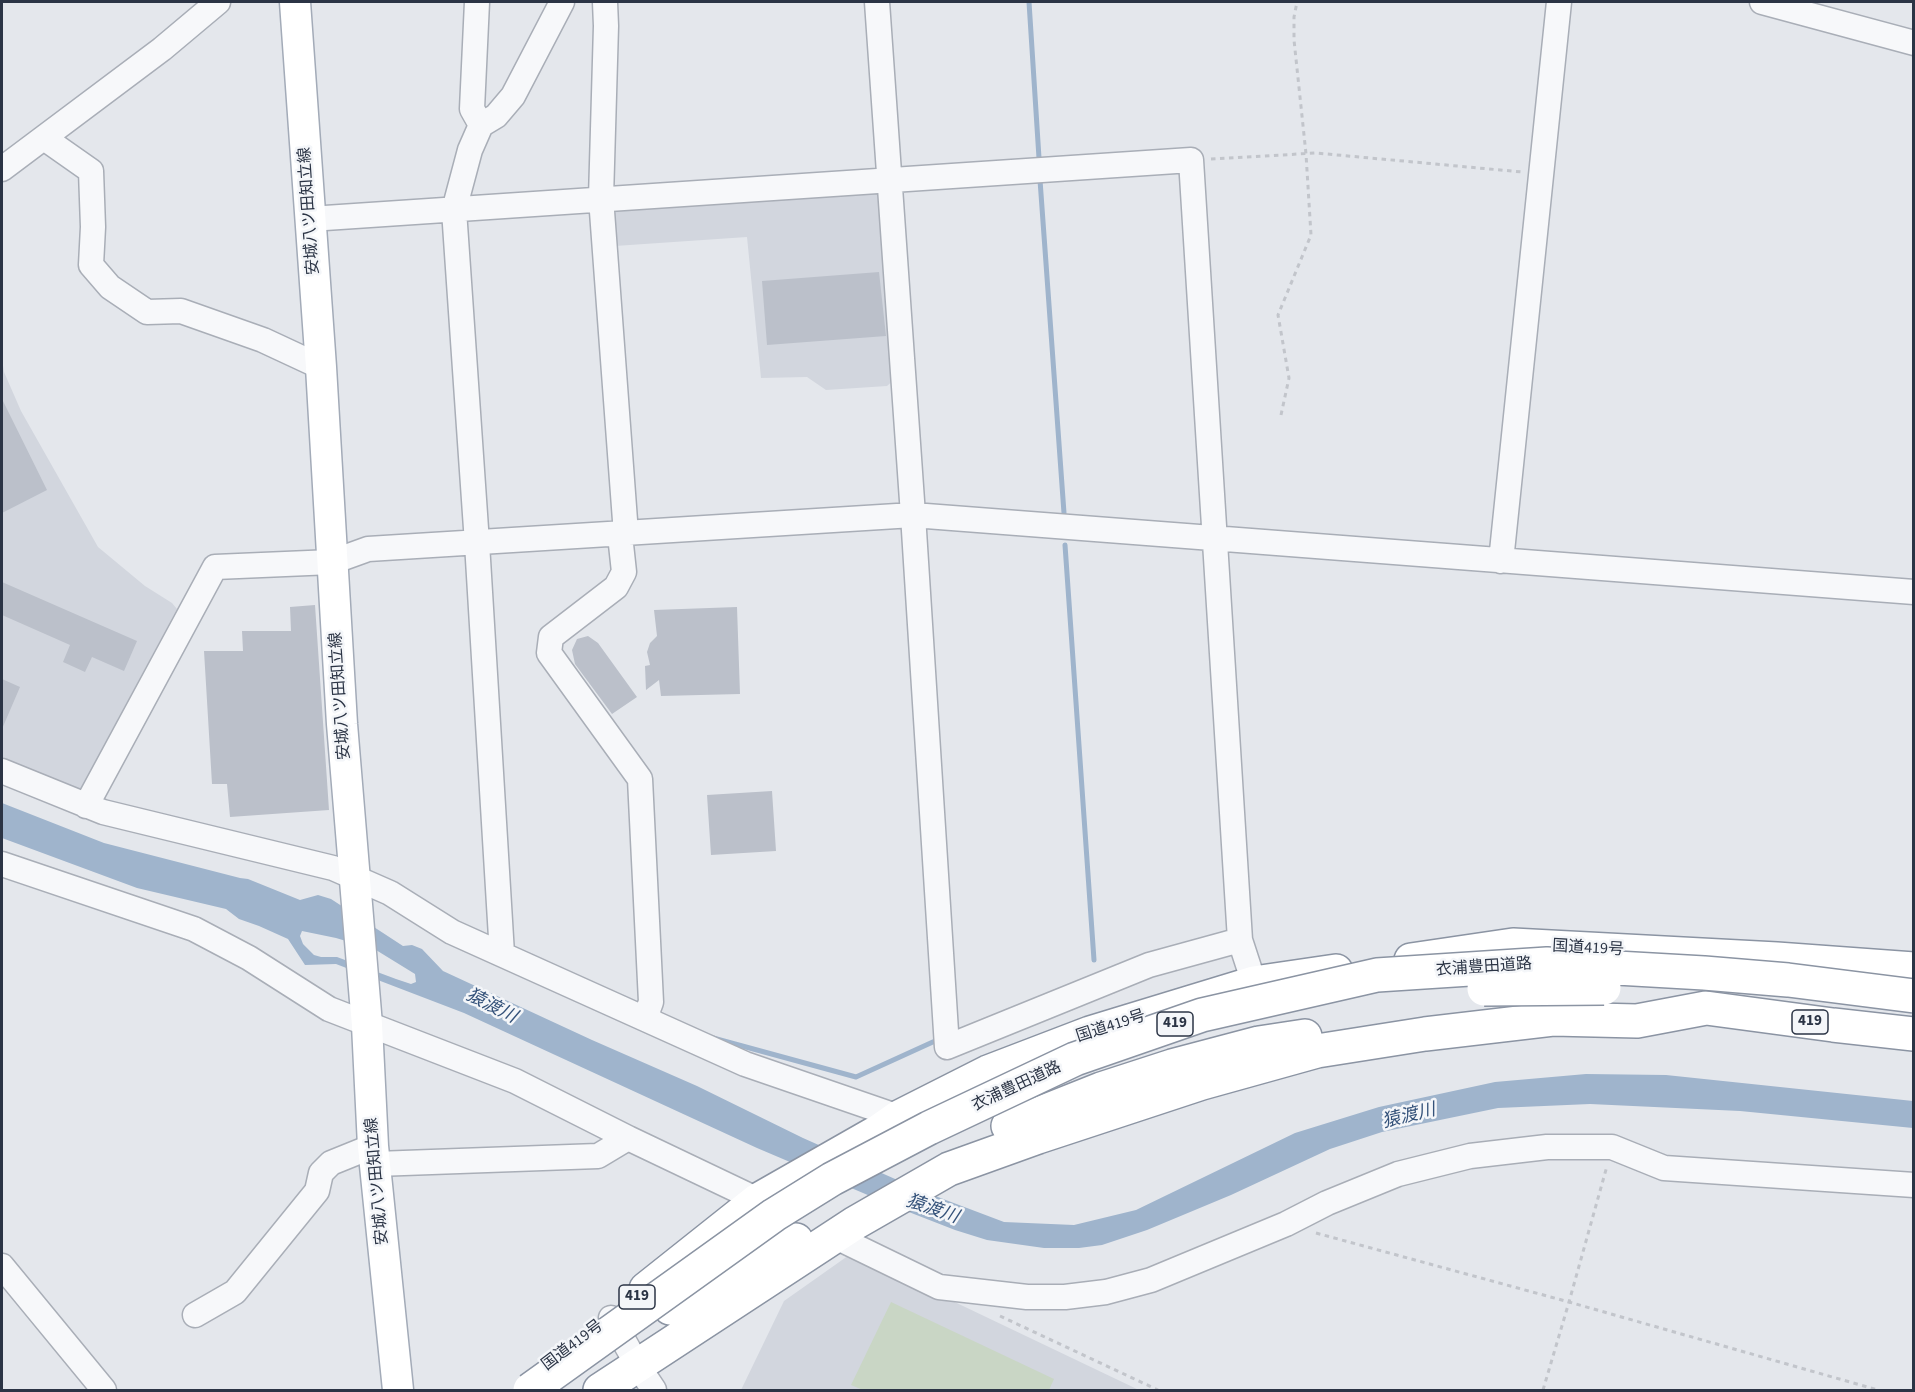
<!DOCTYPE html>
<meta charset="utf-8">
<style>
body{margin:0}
#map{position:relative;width:1915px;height:1392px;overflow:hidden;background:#e4e7ec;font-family:"Source Sans 3",sans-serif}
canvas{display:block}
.frame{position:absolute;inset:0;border:3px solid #2b3445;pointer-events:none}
</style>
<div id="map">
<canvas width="1915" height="1392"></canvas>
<div class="frame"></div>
</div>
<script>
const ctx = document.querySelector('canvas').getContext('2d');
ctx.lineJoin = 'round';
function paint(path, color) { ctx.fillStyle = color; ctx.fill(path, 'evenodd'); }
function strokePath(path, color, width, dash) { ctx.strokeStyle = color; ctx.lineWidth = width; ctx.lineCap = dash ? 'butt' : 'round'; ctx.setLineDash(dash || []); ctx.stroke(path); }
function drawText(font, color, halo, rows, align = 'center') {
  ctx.font = font + ' "Source Sans 3","Noto Sans JP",sans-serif'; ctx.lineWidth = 5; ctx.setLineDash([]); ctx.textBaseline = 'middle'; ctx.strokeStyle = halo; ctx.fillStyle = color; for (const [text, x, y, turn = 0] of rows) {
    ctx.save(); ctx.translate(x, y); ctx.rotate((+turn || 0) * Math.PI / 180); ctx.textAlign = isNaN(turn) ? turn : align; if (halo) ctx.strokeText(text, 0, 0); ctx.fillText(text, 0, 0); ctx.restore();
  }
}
paint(new Path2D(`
 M 881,193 L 896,378 L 887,386 L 826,390 L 807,377 L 761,378 L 747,237 L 615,246 L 610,215 L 617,208 Z
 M 2,359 L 4,372 L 21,411 L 98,547 L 145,586 L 172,603 L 177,609 L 78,794 L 2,761 Z
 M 852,1253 L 1139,1390 L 741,1390 L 784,1301 Z`), '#d2d6de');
paint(new Path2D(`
 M 891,1302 L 1054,1379 L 1049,1390 L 863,1390 L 851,1385 Z`), '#c9d6c5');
paint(new Path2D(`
 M 2,803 L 104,843 L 240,878 L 248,879 L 300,900 L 318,895 L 331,899 L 403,946 L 412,945 L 422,949 L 443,971 L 592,1040 L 697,1086 L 803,1138 L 922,1191 L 1004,1222 L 1074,1225 L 1136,1210 L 1295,1133 L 1379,1107 L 1495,1082 L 1586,1074 L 1666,1075 L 1913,1101 L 1913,1128 L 1740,1111 L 1590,1104 L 1498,1108 L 1382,1132 L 1330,1149 L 1231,1195 L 1147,1230 L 1102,1245 L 1079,1248 L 1044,1248 L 987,1240 L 955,1230 L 896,1207 L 757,1148 L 464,1013 L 336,964 L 305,965 L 288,939 L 259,926 L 239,919 L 226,909 L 137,888 L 2,838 ZM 302,931 L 336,938 L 376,950 L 415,974 L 416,982 L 411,984 L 396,979 L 337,957 L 321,957 L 314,955 L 303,944 L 300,936 Z`), '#9fb4cc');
strokePath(new Path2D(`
 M 1029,2 L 1039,158
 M 1040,180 L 1064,513
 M 1065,545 L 1094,960
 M 713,1038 L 856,1077 L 935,1041`), '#9fb4cc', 5);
paint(new Path2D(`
 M 879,272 L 886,336 L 767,345 L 762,281 Z
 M 2,399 L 47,490 L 2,513 Z
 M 2,582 L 137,641 L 124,671 L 92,657 L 85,672 L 63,662 L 70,645 L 2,615 Z
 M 315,605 L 329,810 L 230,817 L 227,784 L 212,784 L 204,651 L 243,651 L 242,631 L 291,631 L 290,607 Z
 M 737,607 L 740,694 L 661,696 L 659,680 L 646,690 L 645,666 L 650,665 L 647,652 L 650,643 L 657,636 L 654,610 Z
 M 588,636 L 598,643 L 637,697 L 612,714 L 575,664 L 572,650 L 577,639 Z
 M 2,679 L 20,687 L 2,729 Z
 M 772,791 L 776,851 L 711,855 L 707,795 Z`), '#bbc0ca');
const minor = new Path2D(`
 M 477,2 L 472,109 L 481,125
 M 605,2 L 606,26 L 601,198 L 626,534
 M 877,2 L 913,515 L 947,1047 L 1149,965 L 1240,940
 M 1762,2 L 1914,43
 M 44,138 L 91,171 L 93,227 L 91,265 L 110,287 L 147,312 L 181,311 L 263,340 L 321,367
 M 2,169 L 162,49 L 218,2
 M 310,219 L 1191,160 L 1240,940 L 1254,983
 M 620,535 L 624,572 L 616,587 L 551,637 L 549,653 L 640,779 L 651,1002 L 648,1010 L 649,1019
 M 1501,561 L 1559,2
 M 2,771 L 103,812 L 333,868 L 390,893 L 452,932 L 745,1064 L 899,1117
 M 86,806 L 215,567 L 332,562 L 368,549 L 913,515 L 1914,592
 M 2,864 L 194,929 L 249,958 L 329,1009 L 515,1081 L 628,1138
 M 502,954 L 477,543 L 454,210 L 470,150 L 481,125 L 496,116 L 513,96 L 562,2
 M 376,1164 L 598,1156 L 628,1138 L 758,1200
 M 836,1237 L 939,1287 L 1027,1297 L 1065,1297 L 1106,1292 L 1151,1280 L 1286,1224 L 1327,1203 L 1398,1174 L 1470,1156 L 1547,1147 L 1612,1147 L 1664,1168 L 1914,1185
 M 2,1266 L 104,1390
 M 195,1315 L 235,1292 L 317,1191 L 321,1173 L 331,1163 L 373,1146
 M 611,1318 L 638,1366 L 654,1390`);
const major = new Path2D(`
 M 295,2 L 321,367 L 342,724 L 367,1025 L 373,1146 L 398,1390`);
const highway = new Path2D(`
 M 1411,960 L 1513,945 L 1777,959 L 1914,969
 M 1008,1126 L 1101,1089 L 1172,1066 L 1259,1043 L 1305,1036
 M 646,1289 L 758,1200 L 879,1131 L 899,1117 L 988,1072 L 1090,1033 L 1254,983 L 1336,971
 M 670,1308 L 796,1240
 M 600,1390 L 855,1223 L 949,1169 L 1038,1137 L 1202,1083 L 1317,1051 L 1425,1034 L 1553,1019 L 1637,1021 L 1706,1008 L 1833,1025 L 1914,1034`);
strokePath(minor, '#a9aeb7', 27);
strokePath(major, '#a3abb8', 33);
strokePath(highway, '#8b94a3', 36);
strokePath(new Path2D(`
 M 1211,159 L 1316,153 L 1522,172
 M 1281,415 L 1289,378 L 1278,315 L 1311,235 L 1306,154 L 1294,40 L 1294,17 L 1297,2
 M 1316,1233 L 1569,1302 L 1878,1390
 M 1000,1316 L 1158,1390
 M 1543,1390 L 1569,1302 L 1607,1166`), '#c2c5cb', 3, [4.5, 4.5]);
strokePath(minor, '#f7f8fa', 24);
strokePath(major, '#fff', 30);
strokePath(highway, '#fff', 33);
const highwayBridge = new Path2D(`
 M 1484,989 L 1604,988
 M 530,1390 L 774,1215 L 832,1179 L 929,1128 L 1075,1059 L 1202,1015 L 1377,975 L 1547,964 L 1704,973 L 1788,980 L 1914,996`);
strokePath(highwayBridge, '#8b94a3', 36, []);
strokePath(highwayBridge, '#fff', 33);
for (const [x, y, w] of [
 [1810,1022,36],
 [1175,1024,36],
 [637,1297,36]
]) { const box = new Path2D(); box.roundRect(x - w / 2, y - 12, w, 24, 4.5); ctx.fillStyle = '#f4f6f9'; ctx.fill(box); strokePath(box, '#2b3445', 1.5); }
drawText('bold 15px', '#2b3445', null, [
 ["419",1810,1022],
 ["419",1175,1024],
 ["419",637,1297]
]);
drawText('16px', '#2b3445', '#f4f6f9', [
 ["安城八ツ田知立線",310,211,-94],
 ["安城八ツ田知立線",341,696,-94],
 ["国道419号",1588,949,3],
 ["衣浦豊田道路",1484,968,-4],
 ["国道419号",1111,1027,-18],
 ["衣浦豊田道路",1017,1087,-25],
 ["安城八ツ田知立線",378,1181,-95],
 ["国道419号",573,1346,-37]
]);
drawText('italic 18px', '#34527a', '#f4f6f9', [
 ["猿渡川",491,1007,27],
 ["猿渡川",1409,1117,-14],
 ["猿渡川",932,1210,19]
]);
</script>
